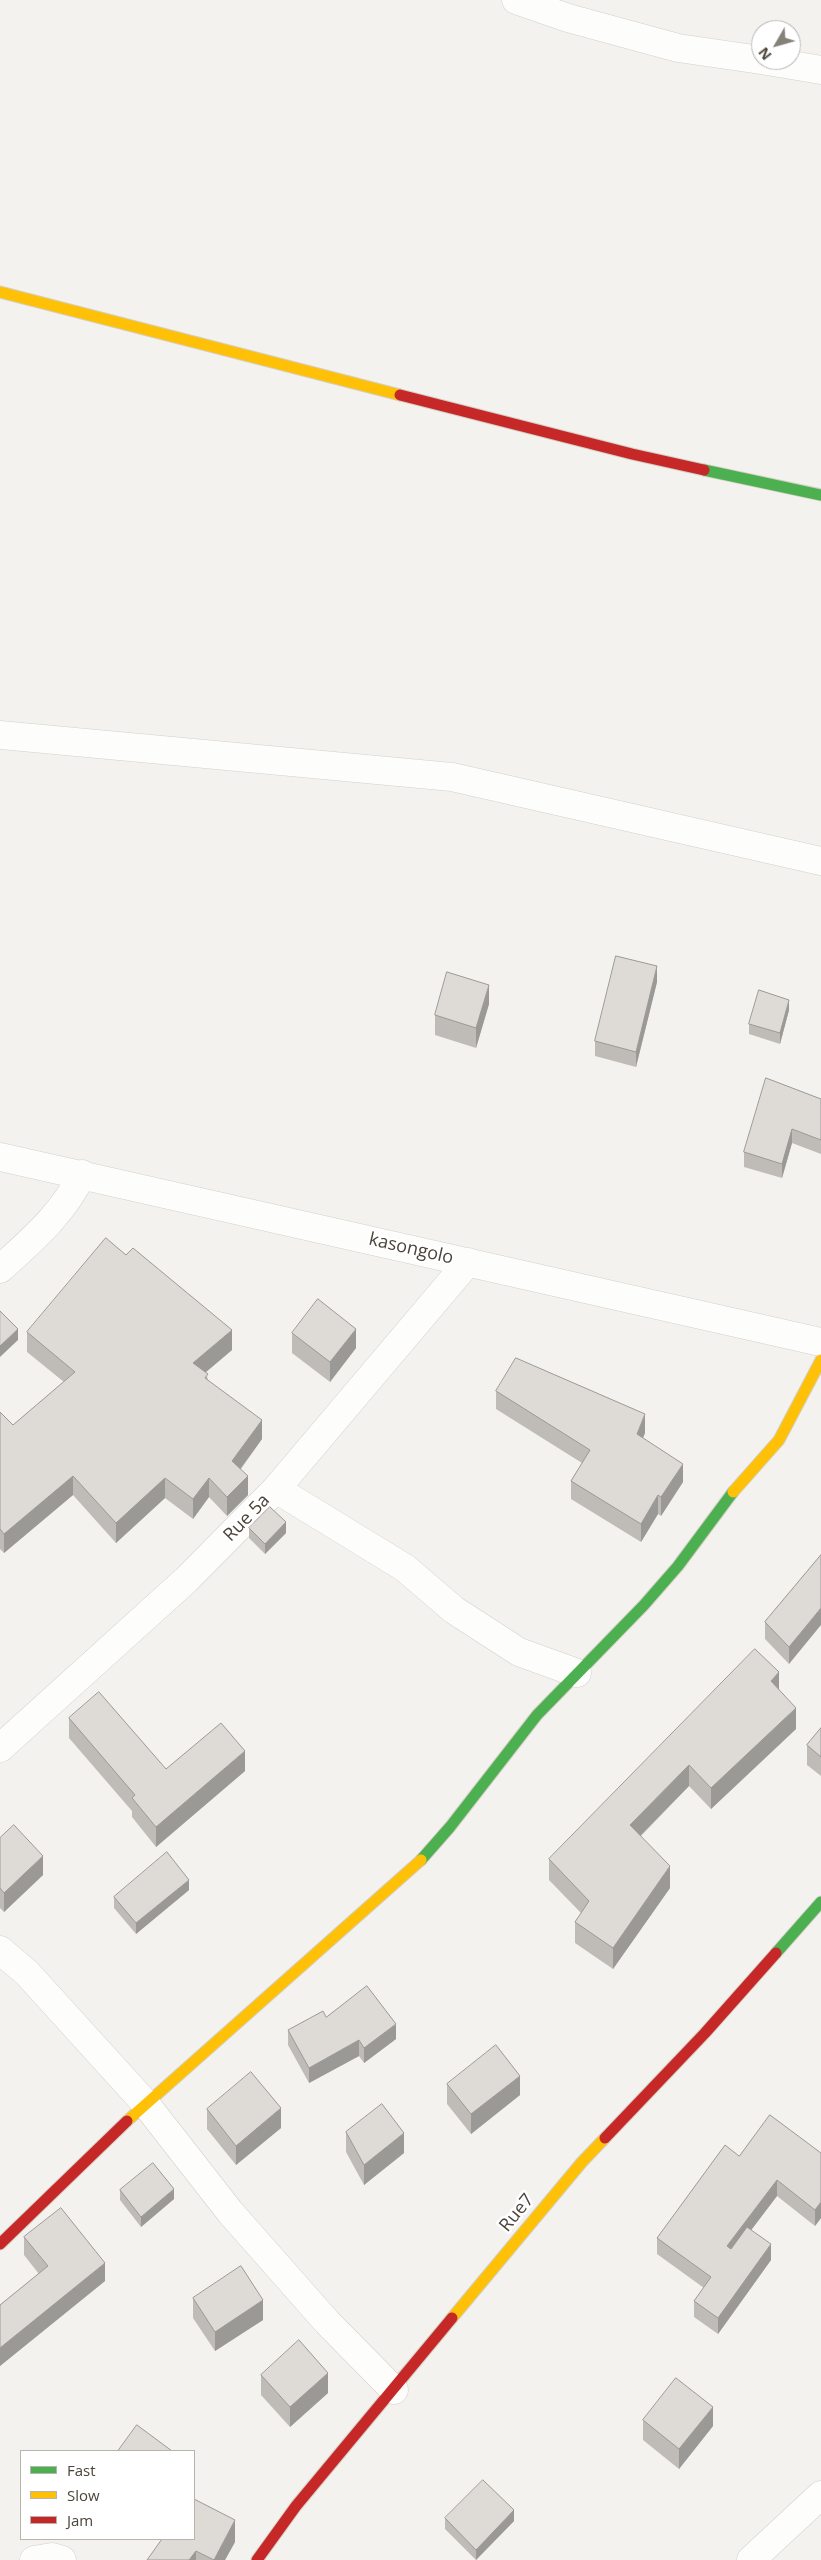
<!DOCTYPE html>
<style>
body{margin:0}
#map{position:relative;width:821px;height:2560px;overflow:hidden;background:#f4f2ee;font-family:"Open Sans",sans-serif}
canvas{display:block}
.legend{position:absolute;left:20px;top:2450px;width:175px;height:90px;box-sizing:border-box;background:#fff;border:1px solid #b7b4b0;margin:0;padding:6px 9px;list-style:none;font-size:15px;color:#4b4439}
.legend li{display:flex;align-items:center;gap:10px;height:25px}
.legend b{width:25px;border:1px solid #b7b4b0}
.north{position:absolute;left:751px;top:20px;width:50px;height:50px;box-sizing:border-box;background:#fff;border:1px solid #b7b4b0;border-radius:50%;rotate:232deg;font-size:14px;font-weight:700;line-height:20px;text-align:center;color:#4b4439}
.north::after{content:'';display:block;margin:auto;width:18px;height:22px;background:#868178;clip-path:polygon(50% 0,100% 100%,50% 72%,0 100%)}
</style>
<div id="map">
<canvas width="821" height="2560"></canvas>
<ul class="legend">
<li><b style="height:6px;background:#4caf50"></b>Fast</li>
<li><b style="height:6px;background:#ffc107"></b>Slow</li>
<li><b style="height:6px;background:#c62828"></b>Jam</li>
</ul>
<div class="north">N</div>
</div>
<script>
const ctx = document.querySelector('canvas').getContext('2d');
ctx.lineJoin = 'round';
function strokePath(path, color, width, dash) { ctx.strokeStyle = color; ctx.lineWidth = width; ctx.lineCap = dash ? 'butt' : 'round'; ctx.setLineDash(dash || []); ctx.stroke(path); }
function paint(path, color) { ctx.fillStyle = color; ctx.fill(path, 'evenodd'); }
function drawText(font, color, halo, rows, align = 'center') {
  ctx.font = font + ' "Open Sans",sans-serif'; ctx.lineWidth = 5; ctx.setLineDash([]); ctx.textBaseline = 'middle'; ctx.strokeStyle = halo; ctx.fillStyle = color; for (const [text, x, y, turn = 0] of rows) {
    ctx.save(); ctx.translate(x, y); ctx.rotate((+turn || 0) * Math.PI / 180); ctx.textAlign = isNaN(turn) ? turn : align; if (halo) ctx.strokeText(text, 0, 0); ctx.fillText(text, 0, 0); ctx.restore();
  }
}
const street = new Path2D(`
 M 516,0 L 568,18 L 678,48 L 761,60
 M 761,60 L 821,70
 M 0,735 L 452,777 L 821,861
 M 0,1157 L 821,1342
 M 0,1269 C 32,1240 64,1213 82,1174
 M 276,1489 L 405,1568 L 454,1610 L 519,1652 L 577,1673
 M 0,1748 L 186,1580 L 276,1489 L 468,1262
 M 0,1950 L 27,1973 L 145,2103 L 230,2212 L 327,2322 L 394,2390
 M 34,2560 L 52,2557 L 62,2560
 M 751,2560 L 821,2495`);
const fast = new Path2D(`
 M 704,470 L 821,495
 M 421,1860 L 450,1827 L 537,1715 L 644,1605 L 678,1566 L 733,1492
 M 776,1953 L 821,1902`);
const slow = new Path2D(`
 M 0,292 L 400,395
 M 733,1492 L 779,1440 L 821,1360
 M 127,2121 L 421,1860
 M 452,2318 L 582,2162 L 605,2138`);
const jam = new Path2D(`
 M 400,395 L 632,454 L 704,470
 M 605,2138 L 705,2033 L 776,1953
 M 0,2244 L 127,2121
 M 257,2560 L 296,2506 L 452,2318`);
strokePath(street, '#d2d0cb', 29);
strokePath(fast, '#d3cfc5', 13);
strokePath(slow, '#d3cfc5', 13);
strokePath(jam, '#d3cfc5', 13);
strokePath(street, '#fdfdfc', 28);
strokePath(fast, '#4caf50', 11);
strokePath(slow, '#ffc107', 11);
strokePath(jam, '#c62828', 11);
paint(new Path2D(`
 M 657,982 L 636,1067 L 595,1056 L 595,1041 Z
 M 489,1004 L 476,1048 L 435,1035 L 435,1015 Z
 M 789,1010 L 780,1044 L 749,1034 L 749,1024 Z
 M 821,1099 L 821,1154 L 792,1143 L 782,1178 L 744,1167 L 744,1152 Z
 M 27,1332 L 232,1350 L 206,1372 L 208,1380 L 262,1439 L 241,1469 L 248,1495 L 227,1516 L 209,1497 L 193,1519 L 165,1498 L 116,1543 L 73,1495 L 4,1553 L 0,1549 L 0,1412 L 13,1425 L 64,1382 L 27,1352 Z
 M 292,1333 L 356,1348 L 330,1382 L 292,1353 Z
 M 496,1391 L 645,1433 L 643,1438 L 683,1482 L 661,1516 L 658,1514 L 641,1542 L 571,1499 L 571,1481 L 582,1463 L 496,1409 Z
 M 249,1528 L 286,1533 L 265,1554 L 249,1538 Z
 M 821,1555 L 789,1664 L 765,1639 L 765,1622 Z
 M 779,1689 L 796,1729 L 711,1809 L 689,1786 L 641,1836 L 670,1888 L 613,1969 L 575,1943 L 575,1922 L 581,1913 L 549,1880 L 549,1859 Z
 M 69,1718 L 166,1769 L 245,1771 L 156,1847 L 132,1817 L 132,1811 L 69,1738 Z
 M 821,1728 L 821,1776 L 807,1765 L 807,1745 Z
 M 0,1838 L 43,1875 L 4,1912 L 0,1908 Z
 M 189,1890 L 136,1934 L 114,1908 L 114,1897 Z
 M 326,2017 L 396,2039 L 364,2063 L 359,2056 L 309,2083 L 288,2045 L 288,2030 Z
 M 447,2084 L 520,2095 L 471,2134 L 447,2104 Z
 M 207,2109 L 281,2128 L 236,2165 L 207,2129 Z
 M 346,2132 L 404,2153 L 364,2185 L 346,2152 Z
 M 821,2153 L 821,2218 L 815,2226 L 777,2196 L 751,2230 L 771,2260 L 718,2334 L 694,2317 L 694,2301 L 704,2288 L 657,2254 L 657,2238 L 739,2156 Z
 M 120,2190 L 174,2199 L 141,2227 L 120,2200 Z
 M 24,2237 L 105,2281 L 0,2366 L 0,2305 L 39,2274 L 24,2255 Z
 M 193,2298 L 263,2320 L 215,2351 L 193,2318 Z
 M 261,2375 L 328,2393 L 290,2427 L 261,2395 Z
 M 643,2420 L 713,2426 L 679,2469 L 643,2440 Z
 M 445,2518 L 514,2521 L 476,2560 L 445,2529 Z
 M 235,2542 L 225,2560 L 147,2560 Z`), '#bfbcb8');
paint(new Path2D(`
 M 657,966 L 657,982 L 636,1067 L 636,1052 Z
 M 489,985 L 489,1004 L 476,1048 L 476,1028 Z
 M 789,1000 L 789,1010 L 780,1044 L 780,1033 Z
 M 792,1129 L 792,1143 L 782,1178 L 782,1164 Z
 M 18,1329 L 18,1340 L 0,1357 L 0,1346 Z
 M 356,1329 L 356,1348 L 330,1382 L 330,1362 Z
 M 232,1330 L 232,1350 L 193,1383 L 193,1363 Z
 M 645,1414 L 645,1433 L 637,1452 L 637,1434 Z
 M 262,1420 L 262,1439 L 232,1480 L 232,1461 Z
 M 683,1464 L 683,1482 L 661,1516 L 661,1497 Z
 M 73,1476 L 73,1495 L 4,1553 L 4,1534 Z
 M 248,1476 L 248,1495 L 227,1516 L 227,1497 Z
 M 165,1478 L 165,1498 L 116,1543 L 116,1523 Z
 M 209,1478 L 209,1497 L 193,1519 L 193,1499 Z
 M 658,1495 L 658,1514 L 641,1542 L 641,1524 Z
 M 286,1522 L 286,1533 L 265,1554 L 265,1544 Z
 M 821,1608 L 821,1625 L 789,1664 L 789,1647 Z
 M 779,1672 L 779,1694 L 771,1681 Z
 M 796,1708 L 796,1729 L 711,1809 L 711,1788 Z
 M 245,1751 L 245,1771 L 156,1847 L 156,1827 Z
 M 689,1765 L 689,1786 L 630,1846 L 630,1825 Z
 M 43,1856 L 43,1875 L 4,1912 L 4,1893 Z
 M 670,1866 L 670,1888 L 613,1969 L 613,1948 Z
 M 189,1880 L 189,1890 L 136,1934 L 136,1923 Z
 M 396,2024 L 396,2039 L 364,2063 L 364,2048 Z
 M 359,2040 L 359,2056 L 309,2083 L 309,2068 Z
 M 520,2076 L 520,2095 L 471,2134 L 471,2114 Z
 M 281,2108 L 281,2128 L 236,2165 L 236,2146 Z
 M 404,2133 L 404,2153 L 364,2185 L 364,2165 Z
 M 777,2180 L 777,2196 L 727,2262 L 727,2246 Z
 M 174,2189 L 174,2199 L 141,2227 L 141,2217 Z
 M 821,2202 L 821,2218 L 815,2226 L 815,2210 Z
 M 771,2244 L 771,2260 L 718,2334 L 718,2318 Z
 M 105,2263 L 105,2281 L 0,2366 L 0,2348 Z
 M 263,2300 L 263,2320 L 215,2351 L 215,2332 Z
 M 328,2373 L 328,2393 L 290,2427 L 290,2407 Z
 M 713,2407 L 713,2426 L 679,2469 L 679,2449 Z
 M 514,2510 L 514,2521 L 476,2560 L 476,2550 Z
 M 235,2520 L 235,2542 L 225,2560 L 214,2560 Z
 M 196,2551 L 196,2560 L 189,2560 Z`), '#9b9996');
const building = new Path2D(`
 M 616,956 L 657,966 L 636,1052 L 595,1041 Z
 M 447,972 L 489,985 L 476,1028 L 435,1015 Z
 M 759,990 L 789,1000 L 780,1033 L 749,1024 Z
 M 766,1078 L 821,1099 L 821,1140 L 792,1129 L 782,1164 L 744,1152 Z
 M 106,1238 L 126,1255 L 133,1248 L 232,1330 L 193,1363 L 208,1374 L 205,1378 L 262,1420 L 232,1461 L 248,1476 L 227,1497 L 209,1478 L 193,1499 L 165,1478 L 116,1523 L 73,1476 L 4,1534 L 0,1529 L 0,1412 L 13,1425 L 75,1372 L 27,1332 Z
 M 318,1299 L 356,1329 L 330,1362 L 292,1333 Z
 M 0,1311 L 18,1329 L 0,1346 Z
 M 516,1358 L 645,1414 L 637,1434 L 683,1464 L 661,1497 L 658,1495 L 641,1524 L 571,1481 L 590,1450 L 496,1391 Z
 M 270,1507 L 286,1522 L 265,1544 L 249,1528 Z
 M 821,1555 L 821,1608 L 789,1647 L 765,1622 Z
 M 755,1649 L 779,1672 L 771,1681 L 796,1708 L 711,1788 L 689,1765 L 630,1825 L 670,1866 L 613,1948 L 575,1922 L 589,1901 L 549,1859 Z
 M 99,1692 L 166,1769 L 221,1723 L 245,1751 L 156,1827 L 132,1798 L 135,1795 L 69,1718 Z
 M 821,1728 L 821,1757 L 807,1745 Z
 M 14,1825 L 43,1856 L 4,1893 L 0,1888 L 0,1838 Z
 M 167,1852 L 189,1880 L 136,1923 L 114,1897 Z
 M 367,1986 L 396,2024 L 364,2048 L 359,2040 L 309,2068 L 288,2030 L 323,2011 L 326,2017 Z
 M 496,2045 L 520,2076 L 471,2114 L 447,2084 Z
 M 251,2072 L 281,2108 L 236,2146 L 207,2109 Z
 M 382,2104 L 404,2133 L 364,2165 L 346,2132 Z
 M 770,2115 L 821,2153 L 821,2202 L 815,2210 L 777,2180 L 727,2246 L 731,2249 L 747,2227 L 771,2244 L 718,2318 L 694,2301 L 711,2277 L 657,2238 L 725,2145 L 739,2156 Z
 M 153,2163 L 174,2189 L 141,2217 L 120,2190 Z
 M 61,2208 L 105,2263 L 0,2348 L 0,2305 L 48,2266 L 24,2237 Z
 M 241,2266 L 263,2300 L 215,2332 L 193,2298 Z
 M 299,2340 L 328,2373 L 290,2407 L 261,2375 Z
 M 676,2378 L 713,2407 L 679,2449 L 643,2420 Z
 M 137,2425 L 172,2451 L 118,2451 Z
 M 483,2480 L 514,2510 L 476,2550 L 445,2518 Z
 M 194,2499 L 235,2520 L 214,2560 L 196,2551 L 189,2560 L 147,2560 L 162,2539 L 194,2539 Z`);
paint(building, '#dedbd6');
strokePath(building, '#9b9996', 1);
drawText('18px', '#4b4439', '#fff', [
 ["kasongolo",411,1249,13],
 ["Rue 5a",247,1518,-46],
 ["Rue7",517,2213,-51]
]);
</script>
